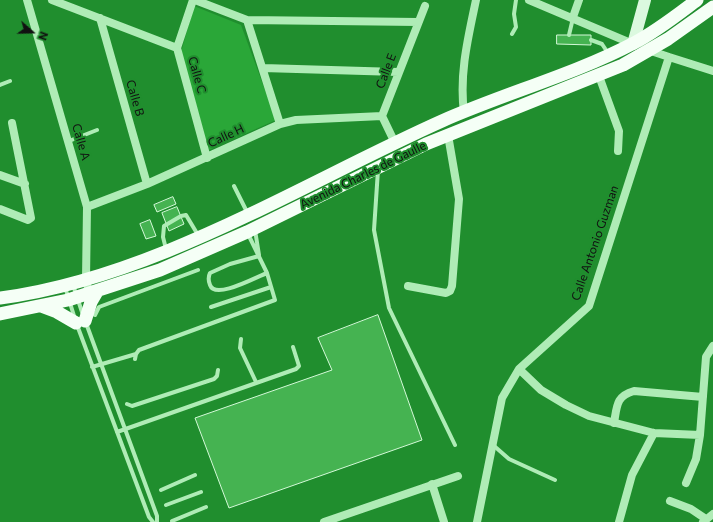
<!DOCTYPE html>
<style>
body{margin:0}
#map{position:relative;width:713px;height:522px;overflow:hidden;background:#208e2e;font-family:Commissioner,sans-serif}
canvas{display:block}
.north{position:absolute;left:12px;top:12px;width:40px;height:40px;-webkit-text-stroke:3px #208e2e;paint-order:stroke;rotate:110deg;font-size:11px;font-weight:700;line-height:16px;text-align:center;color:#111}
.north::after{content:'';display:block;margin:auto;width:14px;height:18px;background:#111;clip-path:polygon(50% 0,100% 100%,50% 72%,0 100%)}
</style>
<div id="map">
<canvas width="713" height="522"></canvas>
<div class="north">N</div>
</div>
<script>
const ctx = document.querySelector('canvas').getContext('2d');
ctx.lineJoin = 'round';
function paint(path, color) { ctx.fillStyle = color; ctx.fill(path, 'evenodd'); }
function strokePath(path, color, width, dash) { ctx.strokeStyle = color; ctx.lineWidth = width; ctx.lineCap = dash ? 'butt' : 'round'; ctx.setLineDash(dash || []); ctx.stroke(path); }
function drawText(font, color, halo, rows, align = 'center') {
  ctx.font = font + ' Commissioner,sans-serif'; ctx.lineWidth = 4; ctx.setLineDash([]); ctx.textBaseline = 'middle'; ctx.strokeStyle = halo; ctx.fillStyle = color; for (const [text, x, y, turn = 0] of rows) {
    ctx.save(); ctx.translate(x, y); ctx.rotate((+turn || 0) * Math.PI / 180); ctx.textAlign = isNaN(turn) ? turn : align; if (halo) ctx.strokeText(text, 0, 0); ctx.fillText(text, 0, 0); ctx.restore();
  }
}
paint(new Path2D(`
 M 194,6 L 241,25 L 276,120 L 209,150 L 181,52 Z`), '#2aa738');
const building = new Path2D(`
 M 557,35 L 591,35 L 591,45 L 557,44 Z
 M 173,197 L 176,204 L 157,212 L 154,205 Z
 M 177,207 L 184,224 L 169,231 L 162,213 Z
 M 150,220 L 156,236 L 146,239 L 140,224 Z
 M 378,315 L 422,440 L 229,508 L 195,418 L 332,370 L 318,338 Z`);
paint(building, '#45b351');
strokePath(building, '#d4f9d8', 1);
strokePath(new Path2D(`
 M 512,34 L 516,27 L 514,14 L 516,0
 M 569,35 L 573,18
 M 591,40 L 602,44 L 608,53
 M 0,85 L 10,81
 M 69,141 L 97,130
 M 378,170 L 374,230 L 389,308 L 455,445
 M 234,186 L 248,214
 M 255,230 L 259,255
 M 166,249 L 163,237 L 164,226 L 181,216 L 186,215 L 198,235
 M 259,256 L 230,264 L 210,273 C 208,277 208,280 210,285 C 215,300 256,277 267,273
 M 73,285 L 83,315
 M 65,287 L 75,319
 M 211,307 L 271,287
 M 95,315 L 99,307 L 198,270
 M 86,323 L 157,516 L 157,522
 M 77,325 L 149,517 L 153,522
 M 241,339 L 240,348 L 256,382
 M 135,359 L 136,354 L 139,350 L 275,300 L 267,273 L 248,234
 M 92,367 L 136,354
 M 127,404 L 132,406 L 214,379 L 217,376 L 218,370
 M 117,432 L 296,369 L 299,366 L 293,347
 M 493,445 L 509,459 L 555,480
 M 161,490 L 195,475
 M 166,505 L 201,492
 M 172,521 L 206,507`), '#afecb6', 4);
strokePath(new Path2D(`
 M 27,0 L 87,207 L 86,279 L 89,293
 M 52,0 L 177,48
 M 193,0 L 177,48 L 207,158
 M 195,0 L 247,20 L 418,22
 M 529,0 L 633,44
 M 573,17 L 579,0
 M 100,18 L 147,184
 M 247,20 L 280,124
 M 669,57 L 713,71
 M 263,68 L 398,72
 M 599,76 L 619,131 L 618,151
 M 464,113 C 459,74 468,38 476,0
 M 395,143 L 382,116 L 425,6
 M 0,175 L 25,184
 M 87,207 L 147,184 L 280,124 L 296,120 L 382,116
 M 0,209 L 28,220 L 31,218 L 12,123
 M 408,286 L 446,293 L 450,291 L 452,286 L 459,199 L 448,135
 M 519,369 L 541,390 L 566,405 L 589,416 L 654,433 L 700,435
 M 614,423 C 617,406 616,396 634,391 L 703,397
 M 686,483 L 696,459 L 700,435 L 706,357 L 713,346
 M 432,484 L 444,522
 M 670,501 L 691,509 L 706,519
 M 324,522 L 458,476
 M 477,522 L 502,398 L 519,369 L 589,306 L 669,57 L 648,50
 M 619,522 L 632,475 L 654,433
 M 703,522 L 713,514`), '#afecb6', 8);
strokePath(new Path2D(`
 M 633,44 L 645,0`), '#dbf9df', 12);
strokePath(new Path2D(`
 M 0,298 C 154,278 303,183 442,121 C 505,93 573,75 634,43 C 657,31 677,15 697,0
 M 41,306 L 57,312 L 76,323
 M 0,314 L 68,300 L 160,270 L 247,232 L 426,144 L 623,65 L 668,39 L 713,7
 M 85,321 L 91,302 L 98,290`), '#f5fff6', 13);
drawText('12px', '#111', '#208e2e', [
 ["Calle E",386,71,-69],
 ["Calle C",197,75,74],
 ["Calle B",135,98,74],
 ["Calle H",226,136,-25],
 ["Calle A",81,142,74],
 ["Avenida Charles de Gaulle",363,175,-26],
 ["Calle Antonio Guzman",595,243,-71]
]);
</script>
